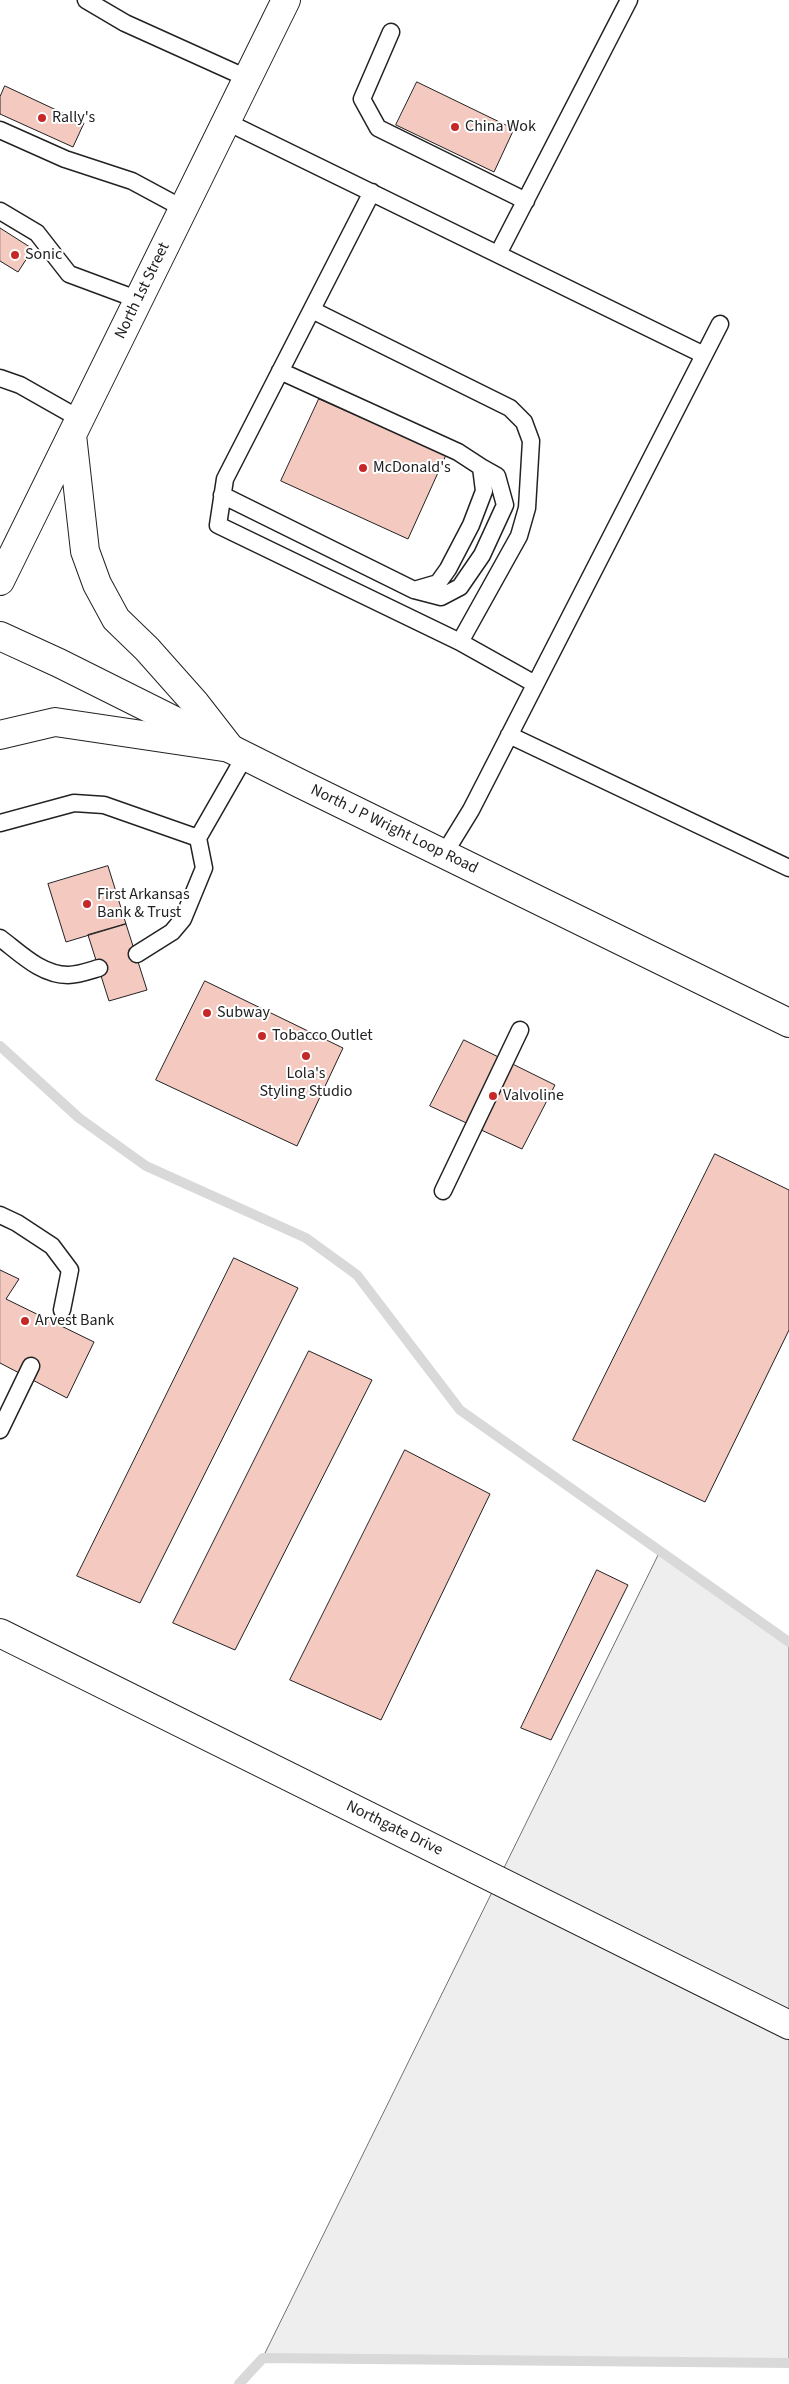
<!DOCTYPE html>
<style>
body{margin:0}
canvas{display:block;background:#fff}
</style>
<canvas width="789" height="2384"></canvas>
<script>
const ctx = document.querySelector('canvas').getContext('2d');
ctx.lineJoin = 'round';
function paint(path, color) { ctx.fillStyle = color; ctx.fill(path, 'evenodd'); }
function strokePath(path, color, width, dash) { ctx.strokeStyle = color; ctx.lineWidth = width; ctx.lineCap = dash ? 'butt' : 'round'; ctx.setLineDash(dash || []); ctx.stroke(path); }
function drawText(font, color, halo, rows, align = 'center') {
  ctx.font = font + ' "Source Sans 3",sans-serif'; ctx.lineWidth = 4; ctx.setLineDash([]); ctx.textBaseline = 'middle'; ctx.strokeStyle = halo; ctx.fillStyle = color; for (const [text, x, y, turn = 0] of rows) {
    ctx.save(); ctx.translate(x, y); ctx.rotate((+turn || 0) * Math.PI / 180); ctx.textAlign = isNaN(turn) ? turn : align; if (halo) ctx.strokeText(text, 0, 0); ctx.fillText(text, 0, 0); ctx.restore();
  }
}
const green = new Path2D(`
 M 660,1552 L 789,1642 L 789,2363 L 263,2358 Z`);
paint(green, '#eee');
strokePath(green, '#6f6f6f', 1);
strokePath(new Path2D(`
 M 0,1046 L 79,1118 L 146,1166 L 306,1238 L 357,1275 L 460,1410 L 789,1642
 M 239,2384 L 263,2358 L 789,2363`), '#d9d9d9', 10);
const building = new Path2D(`
 M 417,82 L 514,129 L 494,172 L 396,125 Z
 M 5,86 L 84,123 L 73,147 L 0,114 L 0,97 Z
 M 0,228 L 33,249 L 18,272 L 0,261 Z
 M 319,399 L 446,455 L 408,539 L 281,481 Z
 M 108,866 L 126,924 L 66,942 L 48,884 Z
 M 126,924 L 147,990 L 109,1001 L 88,935 Z
 M 205,981 L 343,1048 L 297,1146 L 156,1080 Z
 M 464,1040 L 555,1085 L 522,1149 L 430,1106 Z
 M 715,1154 L 789,1190 L 789,1330 L 705,1502 L 573,1440 Z
 M 234,1258 L 298,1288 L 140,1603 L 77,1576 Z
 M 0,1270 L 19,1279 L 6,1299 L 94,1342 L 67,1398 L 0,1363 Z
 M 309,1351 L 372,1380 L 235,1650 L 173,1623 Z
 M 405,1450 L 490,1494 L 381,1720 L 290,1680 Z
 M 597,1570 L 628,1585 L 551,1740 L 521,1728 Z`);
paint(building, '#f3c9c0');
strokePath(building, '#222', 1);
const lane = new Path2D(`
 M 86,0 L 125,23 L 249,79
 M 391,32 L 362,99 L 378,128 L 526,201
 M 227,122 L 704,355
 M 0,130 L 65,159 L 132,181 L 184,209
 M 372,192 L 225,479 L 218,525 L 460,642 L 535,684
 M 0,211 L 37,233 L 69,274 L 139,300
 M 498,254 L 629,0
 M 312,310 L 510,408 L 524,422 L 531,441 L 527,508 L 519,536 L 460,642
 M 0,378 L 20,385 L 80,419
 M 222,495 L 414,590 L 438,583 L 448,569 L 471,525 L 484,491 L 481,467 L 458,452 L 280,371
 M 414,590 L 441,597 L 460,587 L 482,555 L 505,505 L 497,476 L 481,467
 M 509,735 L 789,868
 M 0,823 L 74,803 L 104,805 L 198,838 L 245,756
 M 444,854 L 471,810 L 720,324
 M 0,938 C 20,953 41,975 68,975 C 78,975 89,971 99,968
 M 137,954 L 172,932 L 183,919 L 204,868 L 198,838
 M 443,1191 L 520,1030
 M 0,1215 L 17,1223 L 52,1246 L 70,1270 L 62,1310
 M 0,1430 L 31,1366`);
const street = new Path2D(`
 M 0,1633 L 789,2025`);
const secondary = new Path2D(`
 M 0,636 L 59,663 L 299,783 L 789,1023`);
const primary = new Path2D(`
 M 72,435 L 85,551 L 97,584 L 116,619 L 147,649 L 195,703 L 230,748
 M 0,581 L 286,0
 M 0,735 L 55,722 L 230,748`);
strokePath(lane, '#222', 19);
strokePath(street, '#222', 30);
strokePath(secondary, '#222', 30);
strokePath(primary, '#222', 30);
strokePath(lane, '#fff', 16);
strokePath(street, '#fff', 28);
strokePath(secondary, '#fff', 28);
strokePath(primary, '#fff', 28);
for (const [x, y, r, color] of [
 [42,118,5,"#c62828"],
 [455,127,5,"#c62828"],
 [15,255,5,"#c62828"],
 [363,468,5,"#c62828"],
 [87,904,5,"#c62828"],
 [207,1013,5,"#c62828"],
 [262,1036,5,"#c62828"],
 [306,1056,5,"#c62828"],
 [493,1096,5,"#c62828"],
 [25,1321,5,"#c62828"]
]) { const dot = new Path2D(); dot.arc(x, y, r, 0, 2 * Math.PI); ctx.fillStyle = color; ctx.fill(dot); strokePath(dot, '#fff', 2); }
drawText('16px', '#222', '#fff', [
 ["Rally's",52,118],
 ["China Wok",465,127],
 ["Sonic",25,255],
 ["McDonald's",373,468],
 ["First Arkansas",97,895],
 ["Bank & Trust",97,913],
 ["Subway",217,1013],
 ["Tobacco Outlet",272,1036],
 ["Lola's",306,1074,"center"],
 ["Styling Studio",306,1092,"center"],
 ["Valvoline",503,1096],
 ["Arvest Bank",35,1321]
], 'left');
drawText('16px', '#222', '#fff', [
 ["North 1st Street",143,291,-64],
 ["North J P Wright Loop Road",394,830,26],
 ["Northgate Drive",394,1829,26]
]);
</script>
